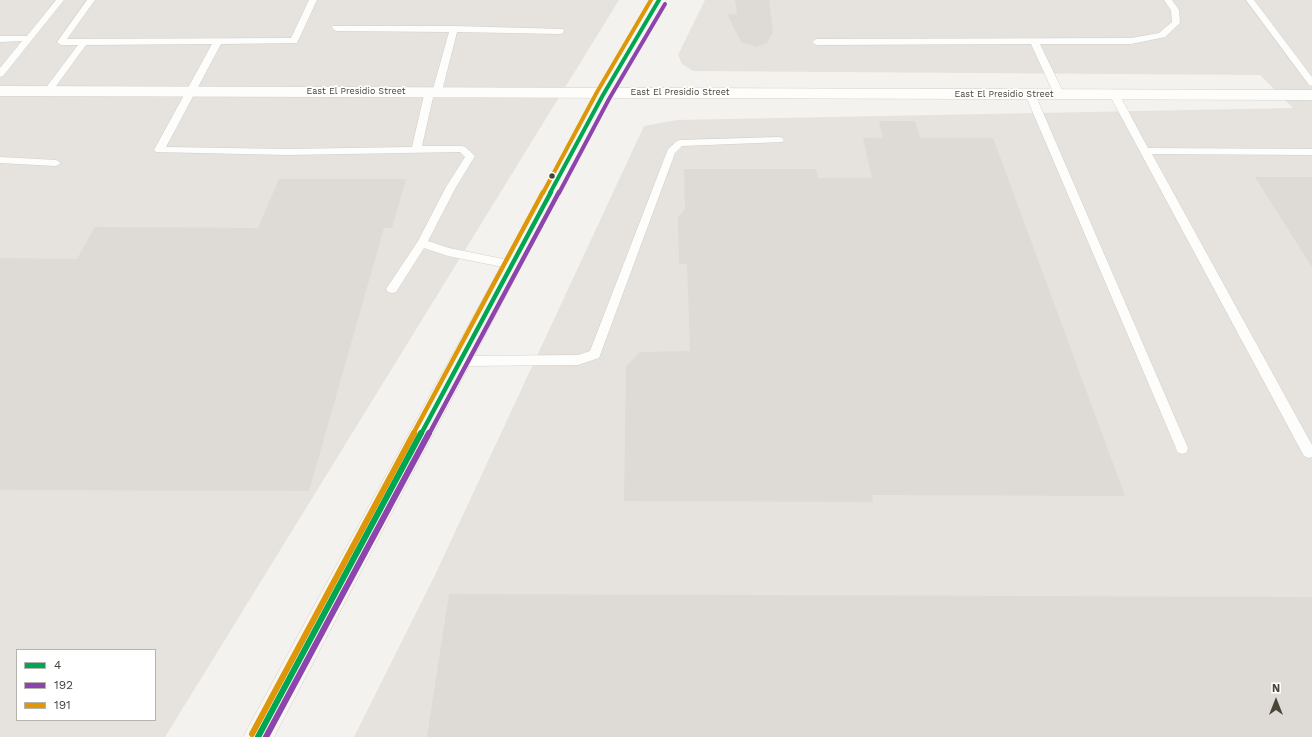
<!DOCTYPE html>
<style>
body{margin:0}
#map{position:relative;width:1312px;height:737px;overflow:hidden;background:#f4f2ee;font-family:"Work Sans",sans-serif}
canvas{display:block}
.legend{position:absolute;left:16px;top:649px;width:140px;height:72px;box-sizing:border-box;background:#fff;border:1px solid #b7b4b0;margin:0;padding:5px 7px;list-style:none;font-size:12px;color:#4b4439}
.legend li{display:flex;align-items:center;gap:8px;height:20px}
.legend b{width:20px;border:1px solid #b7b4b0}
.north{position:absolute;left:1256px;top:681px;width:40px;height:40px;-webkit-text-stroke:3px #fff;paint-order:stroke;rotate:0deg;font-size:11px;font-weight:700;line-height:16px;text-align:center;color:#4b4439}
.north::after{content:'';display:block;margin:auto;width:14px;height:18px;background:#4b4439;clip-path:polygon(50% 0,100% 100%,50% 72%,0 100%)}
</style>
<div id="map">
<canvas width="1312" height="737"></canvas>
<ul class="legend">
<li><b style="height:5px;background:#00a651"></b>4</li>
<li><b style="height:5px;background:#8e44ad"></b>192</li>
<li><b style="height:5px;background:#dd9709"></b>191</li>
</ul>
<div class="north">N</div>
</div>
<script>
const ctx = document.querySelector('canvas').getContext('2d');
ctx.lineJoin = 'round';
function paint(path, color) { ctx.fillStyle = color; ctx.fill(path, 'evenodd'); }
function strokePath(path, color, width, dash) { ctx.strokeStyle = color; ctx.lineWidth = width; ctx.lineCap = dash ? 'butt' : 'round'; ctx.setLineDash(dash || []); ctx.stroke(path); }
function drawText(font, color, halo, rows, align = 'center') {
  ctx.font = font + ' "Work Sans",sans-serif'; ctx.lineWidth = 3.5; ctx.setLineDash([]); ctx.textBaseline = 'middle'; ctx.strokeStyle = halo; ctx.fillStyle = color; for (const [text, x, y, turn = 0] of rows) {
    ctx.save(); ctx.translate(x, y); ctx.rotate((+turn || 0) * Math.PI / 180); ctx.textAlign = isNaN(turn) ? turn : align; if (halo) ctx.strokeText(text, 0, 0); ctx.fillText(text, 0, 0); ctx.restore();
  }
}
paint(new Path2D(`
 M 0,0 L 619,0 L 165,737 L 0,737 ZM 17,650 L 155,650 L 155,720 L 17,720 Z
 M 705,0 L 1312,0 L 1312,737 L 354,737 L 435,575 L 644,126 L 677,120 L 1293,108 L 1260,75 L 693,71 L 682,64 L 678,55 Z`), '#e6e2de');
paint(new Path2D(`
 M 735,0 L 769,0 L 773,32 L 767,43 L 757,47 L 741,42 L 727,14 L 737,14 Z
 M 879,121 L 915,121 L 920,138 L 993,138 L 1125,496 L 872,495 L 873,502 L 624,501 L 626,366 L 640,352 L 690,351 L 687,264 L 679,264 L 678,218 L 685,209 L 684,169 L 816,169 L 818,178 L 872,178 L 863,138 L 883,138 Z
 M 1255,177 L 1312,177 L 1312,267 Z
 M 279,179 L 406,179 L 392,228 L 384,228 L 309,491 L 0,490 L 0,258 L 77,259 L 95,227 L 258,228 Z
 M 449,594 L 1312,597 L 1312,737 L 427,737 Z`), '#dedbd6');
const service = new Path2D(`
 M 56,0 L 64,0 L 3,76 L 0,77 L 0,68 L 22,41 L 0,42 L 0,36 L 27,36 Z
 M 87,0 L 95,0 L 67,39 L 291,38 L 309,0 L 317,0 L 297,43 L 221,44 L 166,147 L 287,149 L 412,147 L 425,91 L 427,89 L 433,89 L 449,32 L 336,31 L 332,28 L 333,26 L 454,26 L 563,29 L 564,31 L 563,33 L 560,34 L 457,32 L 442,91 L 440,93 L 434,93 L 422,146 L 462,146 L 465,147 L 475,156 L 456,187 L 428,241 L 449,248 L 513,261 L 517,262 L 518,265 L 517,268 L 513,269 L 448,256 L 424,248 L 396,292 L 392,293 L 388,292 L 386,289 L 418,241 L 446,187 L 465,157 L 460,152 L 287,155 L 156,152 L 154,150 L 212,44 L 86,45 L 51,93 L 45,93 L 43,91 L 45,89 L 78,45 L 61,45 L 57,42 Z
 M 1164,0 L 1172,0 L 1179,10 L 1180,23 L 1165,37 L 1131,44 L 1040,44 L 1064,94 L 1059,97 L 1054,94 L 1031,44 L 816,45 L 812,42 L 816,39 L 1131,38 L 1159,33 L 1172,22 L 1171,10 Z
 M 1246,0 L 1254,0 L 1312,77 L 1312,86 L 1309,85 Z
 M 1030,91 L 1035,94 L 1188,448 L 1187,452 L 1182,454 L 1177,452 L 1176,448 L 1025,94 Z
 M 1114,91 L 1119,94 L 1148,148 L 1312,149 L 1312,155 L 1152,154 L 1312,445 L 1312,457 L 1309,458 L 1304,456 L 1109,94 Z
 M 779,137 L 782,138 L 784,140 L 782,142 L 682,146 L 675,153 L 599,358 L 578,365 L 460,366 L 456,365 L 454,361 L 456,357 L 460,356 L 578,355 L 590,351 L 668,149 L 677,141 L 680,140 Z
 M 0,157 L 56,160 L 61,163 L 56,166 L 0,163 Z`);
const minor = new Path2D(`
 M 0,86 L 1312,90 L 1312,100 L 0,96 Z`);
const secondary = new Path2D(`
 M 652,0 L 666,0 L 629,63 L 594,128 L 274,737 L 243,737 L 313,608 L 595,95 Z`);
strokePath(service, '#d2d0cb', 1);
strokePath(minor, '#d2d0cb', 1);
strokePath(secondary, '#d3cfc5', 1);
paint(service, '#fdfdfc');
paint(minor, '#fdfdfc');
paint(secondary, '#f7f6f1');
strokePath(new Path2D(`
 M 550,193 L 603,95 L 659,0`), '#00a651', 4);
strokePath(new Path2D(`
 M 421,434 L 551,192`), '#00a651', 4.5);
strokePath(new Path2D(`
 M 258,737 L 421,433`), '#00a651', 6);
strokePath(new Path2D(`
 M 559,193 L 609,99 L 665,4`), '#8e44ad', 4);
strokePath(new Path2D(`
 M 429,434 L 559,192`), '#8e44ad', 4.5);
strokePath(new Path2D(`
 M 266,737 L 429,433`), '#8e44ad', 6);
strokePath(new Path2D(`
 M 543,193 L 597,92 L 651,0`), '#dd9709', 4);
strokePath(new Path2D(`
 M 413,434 L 543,192`), '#dd9709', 4.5);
strokePath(new Path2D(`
 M 252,734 L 414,433`), '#dd9709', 6);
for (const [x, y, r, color] of [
 [552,176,3.5,"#4b4439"]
]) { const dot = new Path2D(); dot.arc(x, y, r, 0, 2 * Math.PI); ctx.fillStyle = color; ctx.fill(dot); strokePath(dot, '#fff', 1.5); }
drawText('9px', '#4b4439', '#fff', [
 ["East El Presidio Street",356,91],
 ["East El Presidio Street",680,92],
 ["East El Presidio Street",1004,94]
]);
</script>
